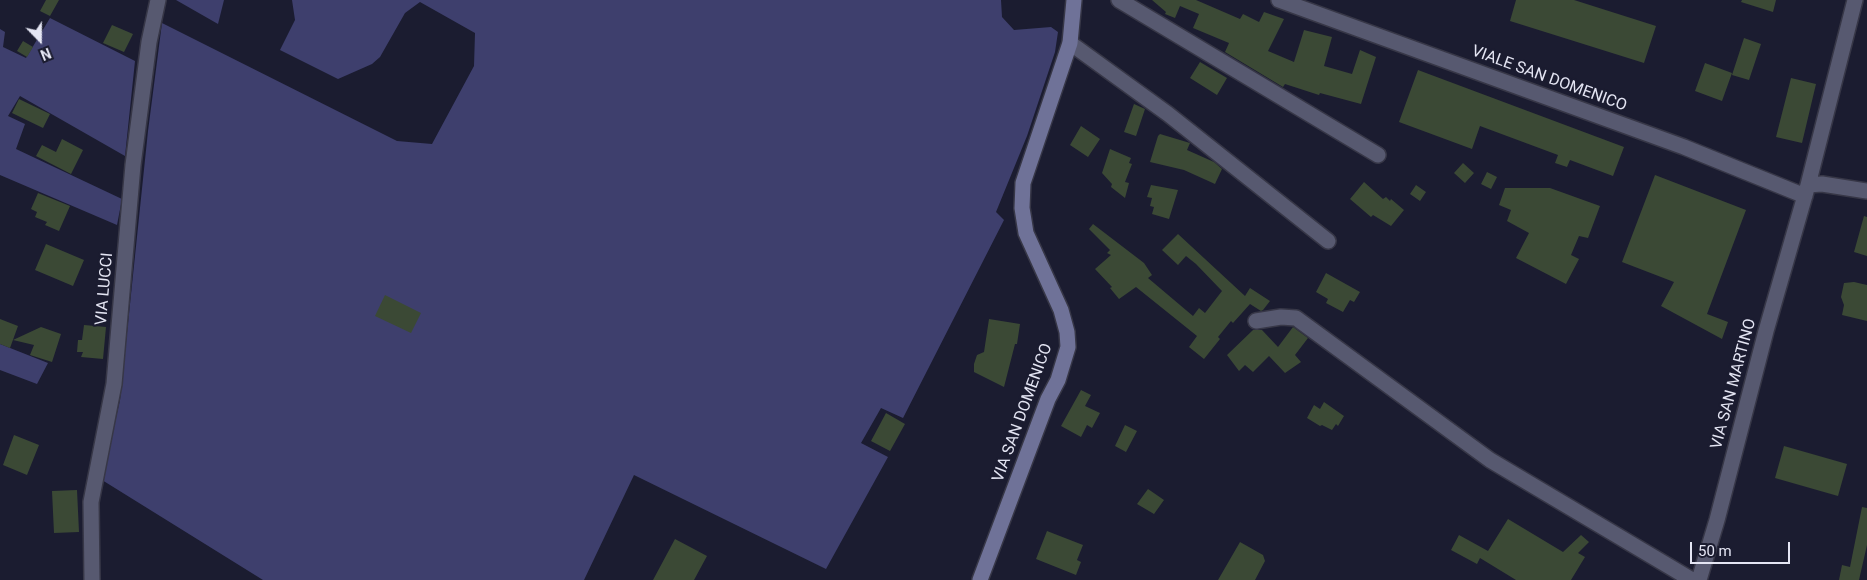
<!DOCTYPE html>
<style>
body{margin:0}
#map{position:relative;width:1867px;height:580px;overflow:hidden;background:#1b1c30;font-family:Roboto,sans-serif}
canvas{display:block}
.north{position:absolute;left:15px;top:15px;width:50px;height:50px;-webkit-text-stroke:4px #1b1c30;paint-order:stroke;rotate:158deg;font-size:14px;font-weight:700;line-height:20px;text-align:center;color:#e4e5f3}
.north::after{content:'';display:block;margin:auto;width:18px;height:22px;background:#e4e5f3;clip-path:polygon(50% 0,100% 100%,50% 72%,0 100%)}
.scale{position:absolute;left:1690px;top:542px;width:100px;height:22px;box-sizing:border-box;border:2px solid #e4e5f3;border-top:0;padding-left:6px;font-size:15px;line-height:18px;white-space:nowrap;color:#e4e5f3;-webkit-text-stroke:4px #1b1c30;paint-order:stroke}
</style>
<div id="map">
<canvas width="1867" height="580"></canvas>
<div class="north">N</div>
<div class="scale">50 m</div>
</div>
<script>
const ctx = document.querySelector('canvas').getContext('2d');
ctx.lineJoin = 'round';
function paint(path, color) { ctx.fillStyle = color; ctx.fill(path, 'evenodd'); }
function strokePath(path, color, width, dash) { ctx.strokeStyle = color; ctx.lineWidth = width; ctx.lineCap = dash ? 'butt' : 'round'; ctx.setLineDash(dash || []); ctx.stroke(path); }
function drawText(font, color, halo, rows, align = 'center') {
  ctx.font = font + ' Roboto,sans-serif'; ctx.lineWidth = 4.5; ctx.setLineDash([]); ctx.textBaseline = 'middle'; ctx.strokeStyle = halo; ctx.fillStyle = color; for (const [text, x, y, turn = 0] of rows) {
    ctx.save(); ctx.translate(x, y); ctx.rotate((+turn || 0) * Math.PI / 180); ctx.textAlign = isNaN(turn) ? turn : align; if (halo) ctx.strokeText(text, 0, 0); ctx.fillText(text, 0, 0); ctx.restore();
  }
}
paint(new Path2D(`
 M 176,0 L 224,0 L 218,24 Z
 M 292,0 L 1001,0 L 1002,17 L 1014,30 L 1051,27 L 1058,32 L 1055,52 L 1027,136 L 996,212 L 1004,220 L 903,418 L 881,408 L 861,443 L 888,457 L 826,569 L 634,475 L 584,580 L 263,580 L 102,480 L 120,400 L 148,131 L 162,23 L 397,141 L 432,144 L 474,66 L 475,33 L 420,2 L 405,13 L 380,57 L 372,64 L 338,79 L 280,50 L 295,20 Z
 M 50,18 L 135,61 L 125,156 L 20,96 L 8,116 L 25,124 L 16,149 L 122,199 L 117,225 L 0,175 L 0,29 L 5,32 L 3,47 L 26,58 Z
 M 0,344 L 48,363 L 37,384 L 0,370 Z`), '#3e3f6d');
paint(new Path2D(`
 M 46,0 L 59,0 L 50,16 L 40,11 Z
 M 1152,0 L 1196,0 L 1240,19 L 1243,14 L 1259,22 L 1264,12 L 1284,19 L 1268,51 L 1294,62 L 1304,30 L 1332,37 L 1324,66 L 1352,74 L 1360,50 L 1376,57 L 1361,104 L 1320,93 L 1319,95 L 1285,84 L 1283,87 L 1225,52 L 1229,43 L 1193,28 L 1199,14 L 1180,6 L 1175,18 L 1165,14 L 1166,12 Z
 M 1516,0 L 1574,0 L 1656,26 L 1644,63 L 1510,21 Z
 M 1742,0 L 1776,0 L 1773,12 L 1741,2 Z
 M 112,25 L 133,34 L 124,52 L 103,43 Z
 M 1744,38 L 1761,44 L 1749,80 L 1732,75 Z
 M 23,41 L 33,47 L 27,57 L 17,51 Z
 M 1200,62 L 1227,78 L 1217,95 L 1190,78 Z
 M 1705,63 L 1732,73 L 1722,101 L 1695,91 Z
 M 1418,70 L 1624,147 L 1613,176 L 1570,160 L 1567,167 L 1555,163 L 1558,155 L 1480,126 L 1472,149 L 1399,122 Z
 M 1791,78 L 1816,84 L 1802,143 L 1776,137 Z
 M 19,99 L 50,114 L 43,128 L 12,113 Z
 M 1134,104 L 1145,109 L 1136,136 L 1124,132 Z
 M 1081,126 L 1100,139 L 1088,157 L 1070,145 Z
 M 1160,134 L 1190,143 L 1187,150 L 1214,162 L 1222,169 L 1215,184 L 1184,170 L 1150,162 L 1158,136 Z
 M 62,139 L 83,150 L 71,174 L 36,156 L 42,145 L 56,152 Z
 M 1110,149 L 1131,158 L 1129,163 L 1132,164 L 1125,182 L 1129,183 L 1125,198 L 1111,187 L 1112,184 L 1102,173 Z
 M 1463,163 L 1474,173 L 1465,183 L 1454,173 Z
 M 1487,172 L 1497,177 L 1491,189 L 1481,184 Z
 M 1655,175 L 1746,210 L 1707,314 L 1728,322 L 1722,339 L 1661,306 L 1674,282 L 1622,262 Z
 M 1364,182 L 1383,199 L 1386,197 L 1390,201 L 1391,199 L 1404,210 L 1391,226 L 1373,215 L 1371,217 L 1350,199 Z
 M 1151,185 L 1178,190 L 1169,219 L 1152,214 L 1154,207 L 1150,206 L 1152,198 L 1147,197 Z
 M 1416,185 L 1426,192 L 1420,201 L 1410,194 Z
 M 1505,188 L 1550,188 L 1600,206 L 1588,238 L 1579,236 L 1571,255 L 1579,259 L 1566,284 L 1516,258 L 1529,233 L 1507,221 L 1511,210 L 1499,205 Z
 M 38,193 L 70,206 L 59,231 L 45,225 L 47,222 L 35,217 L 37,212 L 31,209 Z
 M 1864,216 L 1867,217 L 1867,256 L 1854,252 Z
 M 1093,224 L 1144,263 L 1152,275 L 1148,278 L 1193,316 L 1199,308 L 1205,313 L 1222,291 L 1196,264 L 1186,256 L 1178,265 L 1162,250 L 1178,234 L 1245,296 L 1250,288 L 1270,301 L 1263,310 L 1261,311 L 1250,304 L 1233,323 L 1231,321 L 1218,337 L 1220,339 L 1204,359 L 1189,347 L 1197,336 L 1136,287 L 1119,299 L 1110,288 L 1112,287 L 1095,269 L 1111,255 L 1107,253 L 1110,250 L 1089,229 Z
 M 46,244 L 84,260 L 73,286 L 35,270 Z
 M 1326,273 L 1360,292 L 1354,302 L 1350,300 L 1343,312 L 1326,303 L 1328,299 L 1316,292 Z
 M 1854,282 L 1867,285 L 1867,321 L 1842,315 L 1844,305 L 1841,297 L 1844,283 Z
 M 385,295 L 421,313 L 411,333 L 375,316 Z
 M 0,319 L 18,326 L 10,348 L 0,344 Z
 M 989,319 L 1020,324 L 1017,344 L 1015,344 L 1004,387 L 974,372 L 974,364 L 977,355 L 984,352 Z
 M 84,325 L 106,327 L 103,359 L 81,357 L 83,352 L 77,352 L 78,340 L 82,340 Z
 M 41,327 L 61,334 L 52,362 L 30,355 L 34,345 L 13,340 Z
 M 1293,327 L 1308,338 L 1295,355 L 1301,362 L 1285,373 L 1269,356 L 1253,372 L 1245,365 L 1239,371 L 1227,355 L 1253,330 L 1262,330 L 1278,347 Z
 M 1081,390 L 1091,395 L 1085,406 L 1100,413 L 1092,428 L 1087,425 L 1081,437 L 1061,426 Z
 M 1324,402 L 1344,416 L 1338,426 L 1336,424 L 1332,430 L 1322,425 L 1320,426 L 1307,418 L 1314,405 L 1320,409 Z
 M 886,413 L 905,424 L 890,451 L 871,441 Z
 M 1125,425 L 1137,431 L 1126,452 L 1115,446 Z
 M 14,435 L 39,445 L 27,475 L 3,465 Z
 M 1784,446 L 1847,464 L 1838,496 L 1775,478 Z
 M 1148,489 L 1164,500 L 1154,514 L 1137,504 Z
 M 77,490 L 79,532 L 54,533 L 52,491 Z
 M 1862,507 L 1867,508 L 1867,545 L 1859,580 L 1839,580 L 1842,565 L 1850,567 Z
 M 1508,519 L 1563,552 L 1581,535 L 1589,542 L 1578,553 L 1585,557 L 1571,580 L 1516,580 L 1480,558 L 1477,564 L 1451,550 L 1459,535 L 1488,551 Z
 M 1047,531 L 1083,545 L 1077,560 L 1081,562 L 1076,575 L 1036,559 Z
 M 675,539 L 707,556 L 694,580 L 653,580 Z
 M 1240,542 L 1263,555 L 1265,561 L 1255,580 L 1218,580 Z`), '#3b4935');
const street = new Path2D(`
 M 1119,0 L 1378,155
 M 1279,0 L 1684,147 L 1805,196
 M 1070,43 L 1168,114 L 1328,241
 M 1808,185 L 1855,0
 M 1256,321 L 1281,317 L 1296,318 L 1490,460 L 1692,580
 M 92,580 L 91,502 L 114,384 L 133,165 L 149,42 L 158,0
 M 1699,580 L 1717,520 L 1766,331 L 1808,185 L 1822,184 L 1867,191`);
const secondary = new Path2D(`
 M 980,580 L 1048,399 L 1058,380 L 1068,347 L 1067,332 L 1061,310 L 1026,233 L 1022,208 L 1023,183 L 1070,43 L 1074,0`);
strokePath(street, '#373747', 18);
strokePath(secondary, '#373747', 18);
strokePath(street, '#575970', 15);
strokePath(secondary, '#6f7298', 15);
drawText('16px', '#e4e5f3', '#1b1c30', [
 ["VIALE SAN DOMENICO",1549,79,20],
 ["VIA LUCCI",105,289,-85],
 ["VIA SAN MARTINO",1734,384,-75],
 ["VIA SAN DOMENICO",1023,413,-70]
]);
</script>
